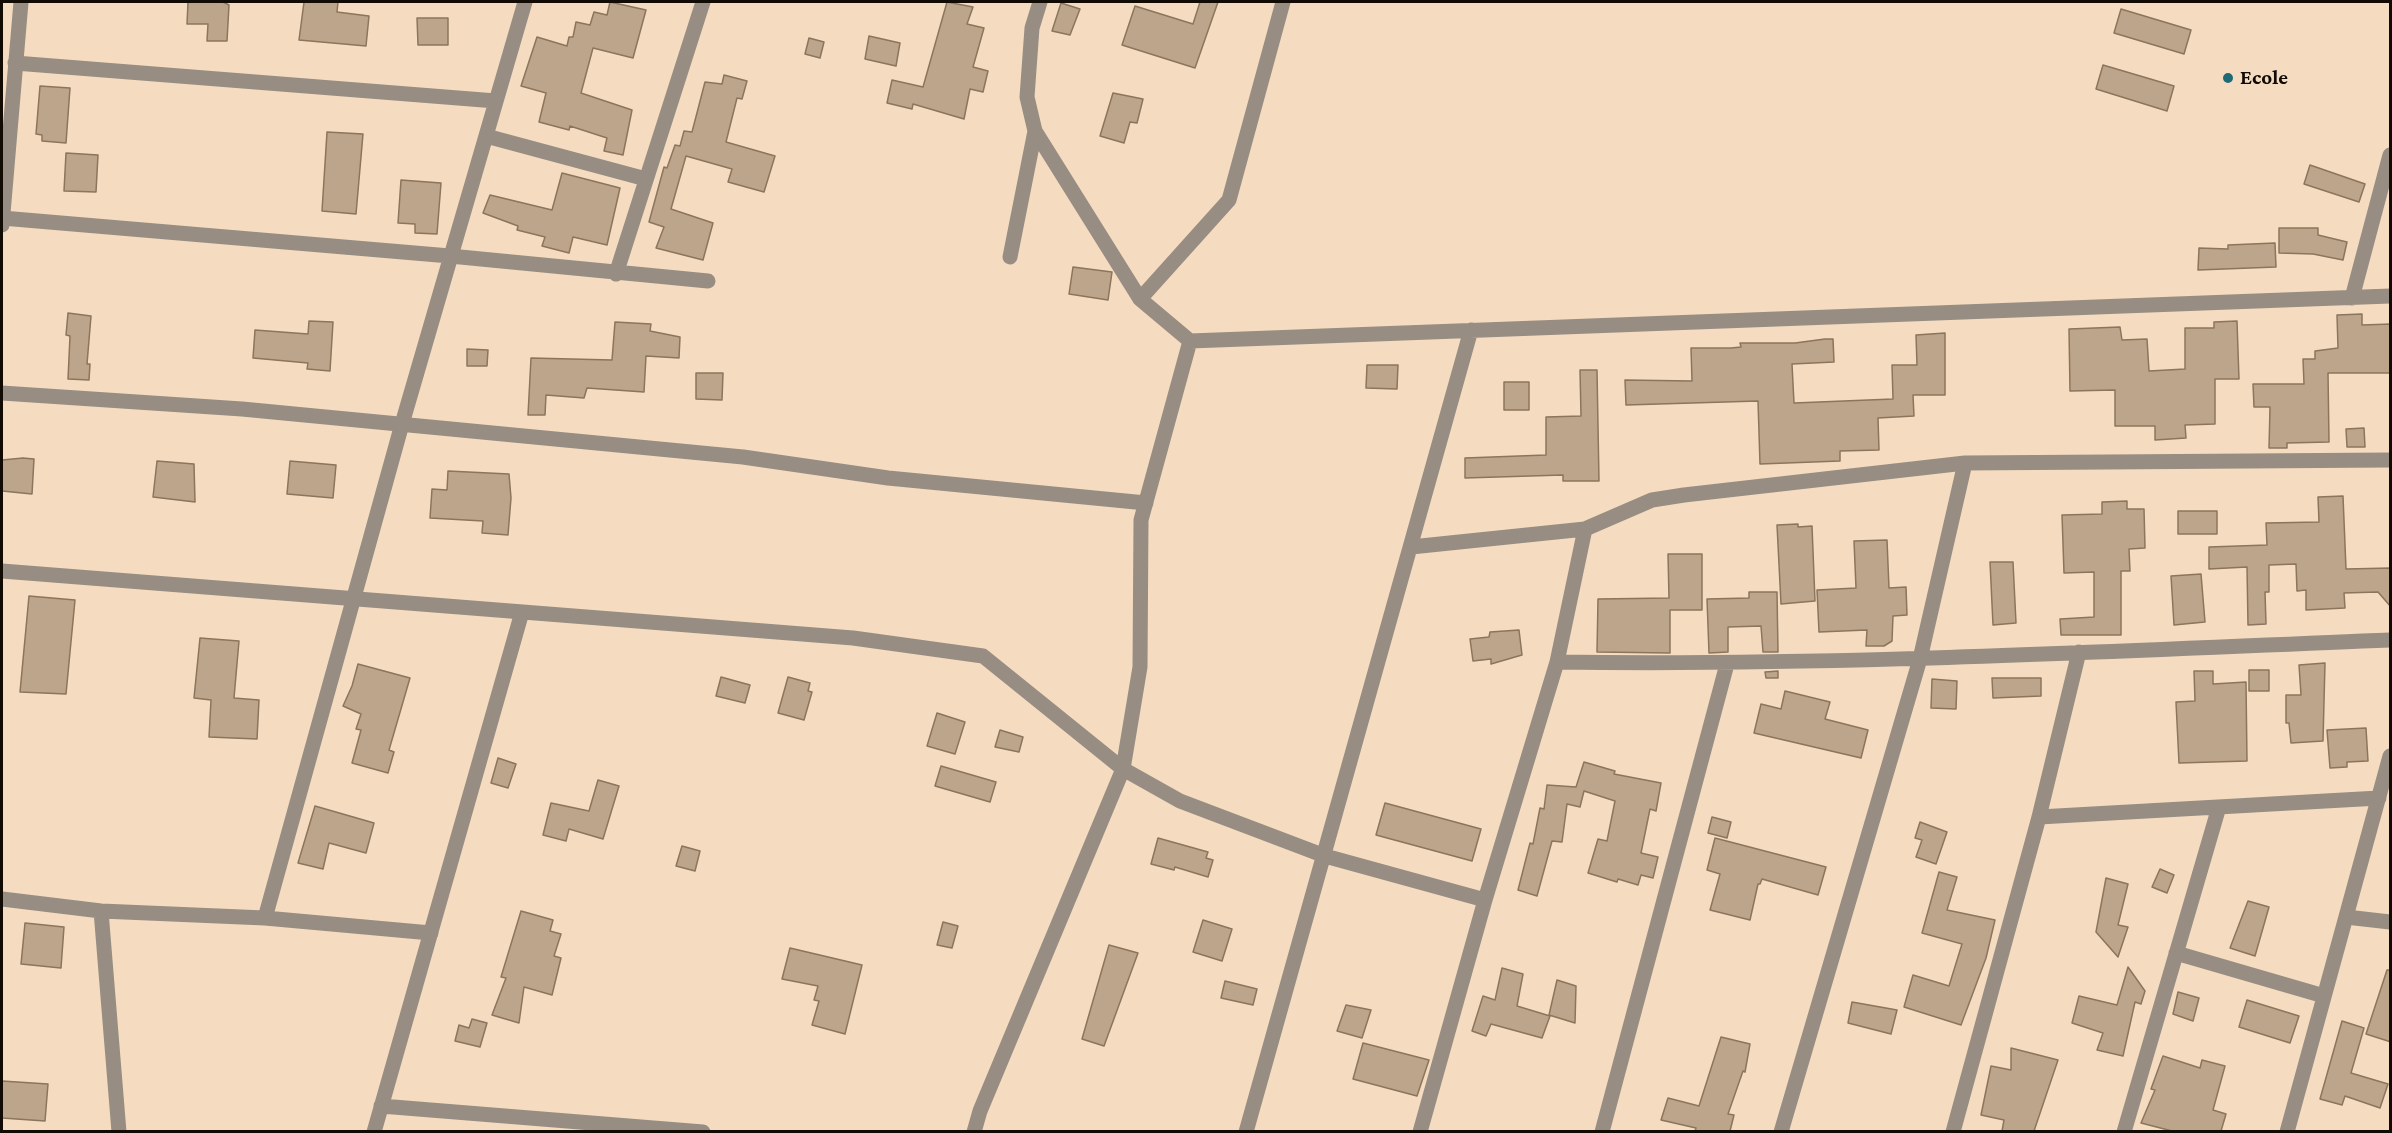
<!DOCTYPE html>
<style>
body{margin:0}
#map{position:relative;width:2392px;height:1133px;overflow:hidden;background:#f5dcc1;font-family:"Crimson Pro",serif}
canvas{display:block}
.frame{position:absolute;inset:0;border:3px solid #120b03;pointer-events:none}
</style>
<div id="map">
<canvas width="2392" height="1133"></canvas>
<div class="frame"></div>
</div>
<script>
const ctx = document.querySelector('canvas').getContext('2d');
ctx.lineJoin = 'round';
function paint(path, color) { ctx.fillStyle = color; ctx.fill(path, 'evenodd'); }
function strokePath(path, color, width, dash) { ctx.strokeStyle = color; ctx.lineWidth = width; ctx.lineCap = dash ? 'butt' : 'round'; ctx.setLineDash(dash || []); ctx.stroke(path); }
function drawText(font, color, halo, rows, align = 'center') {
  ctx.font = font + ' "Crimson Pro",serif'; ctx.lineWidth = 5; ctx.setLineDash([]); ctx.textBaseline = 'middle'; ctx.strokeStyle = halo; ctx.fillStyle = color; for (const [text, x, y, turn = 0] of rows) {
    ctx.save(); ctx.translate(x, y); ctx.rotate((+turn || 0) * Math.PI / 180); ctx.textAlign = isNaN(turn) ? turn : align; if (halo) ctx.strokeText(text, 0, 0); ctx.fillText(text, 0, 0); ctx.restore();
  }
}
const building = new Path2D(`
 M 188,2 L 223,2 L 229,5 L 227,41 L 207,41 L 208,24 L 187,24 Z
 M 304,2 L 338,2 L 337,12 L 369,16 L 366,46 L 299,40 Z
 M 610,2 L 646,10 L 633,58 L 593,48 L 581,93 L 632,110 L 623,155 L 604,151 L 607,138 L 570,126 L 569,130 L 539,122 L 546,93 L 521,86 L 537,37 L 567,46 L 569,37 L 573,37 L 576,22 L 590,25 L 594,12 L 607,15 Z
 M 947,2 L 973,7 L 967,24 L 984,28 L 973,67 L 988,71 L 983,92 L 970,89 L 964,119 L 913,104 L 912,109 L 887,103 L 892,80 L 923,87 Z
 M 1200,2 L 1218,2 L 1195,68 L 1122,45 L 1135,6 L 1193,24 Z
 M 1061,3 L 1080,9 L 1070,35 L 1052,31 Z
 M 2121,9 L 2191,30 L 2184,54 L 2114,33 Z
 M 417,18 L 448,18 L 448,45 L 418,45 Z
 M 869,36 L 900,43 L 896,66 L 865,59 Z
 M 809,38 L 824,42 L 820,58 L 805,54 Z
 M 2103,65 L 2174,86 L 2167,111 L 2096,89 Z
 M 724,75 L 747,81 L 742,99 L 737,98 L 726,142 L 775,156 L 764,192 L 728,182 L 732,169 L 686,156 L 671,209 L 713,223 L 703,260 L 656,248 L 664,227 L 649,222 L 664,167 L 667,168 L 675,145 L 680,146 L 684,131 L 692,132 L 705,82 L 722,84 Z
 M 40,86 L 70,88 L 66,143 L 42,141 L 42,135 L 36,134 Z
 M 1113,93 L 1143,99 L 1137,123 L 1130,122 L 1124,143 L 1100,136 Z
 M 327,132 L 363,134 L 356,214 L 322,211 Z
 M 66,153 L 98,155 L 96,192 L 64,191 Z
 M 2310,165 L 2365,184 L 2359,202 L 2304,184 Z
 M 562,173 L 620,188 L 607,245 L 573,237 L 569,253 L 542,246 L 545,237 L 517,230 L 518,226 L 483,213 L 490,195 L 552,210 Z
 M 401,180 L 441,183 L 437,234 L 415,233 L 415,224 L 398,223 Z
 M 2279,228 L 2318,228 L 2318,235 L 2347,242 L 2343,260 L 2313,254 L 2279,253 Z
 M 2275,243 L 2276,267 L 2198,270 L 2199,248 L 2228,249 L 2228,245 Z
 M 1073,267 L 1112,272 L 1108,300 L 1069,294 Z
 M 68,313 L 91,316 L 87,364 L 90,364 L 89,380 L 68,379 L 70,336 L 66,335 Z
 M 2362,314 L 2362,325 L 2391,324 L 2391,373 L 2328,373 L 2329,442 L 2287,443 L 2287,448 L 2269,448 L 2270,407 L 2254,407 L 2253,384 L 2304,384 L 2303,359 L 2315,359 L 2315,351 L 2338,348 L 2337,315 Z
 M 309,321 L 333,322 L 330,371 L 307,369 L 308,363 L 253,358 L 255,330 L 308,334 Z
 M 2237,321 L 2239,379 L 2215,379 L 2215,424 L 2185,425 L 2186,438 L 2155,440 L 2155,426 L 2115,426 L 2115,390 L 2070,391 L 2069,329 L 2120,327 L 2122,340 L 2147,339 L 2149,371 L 2185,369 L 2185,328 L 2214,328 L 2214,322 Z
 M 615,322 L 651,324 L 650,331 L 680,337 L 679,358 L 646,356 L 644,392 L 587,388 L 584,398 L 546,395 L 545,415 L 528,415 L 531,358 L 612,360 Z
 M 1945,333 L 1945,395 L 1913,395 L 1914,416 L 1878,418 L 1879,450 L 1840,451 L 1840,461 L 1760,464 L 1758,401 L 1626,405 L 1625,380 L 1692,381 L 1691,348 L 1731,348 L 1741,347 L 1740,343 L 1795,343 L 1825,339 L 1833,339 L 1834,362 L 1792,364 L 1794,403 L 1893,399 L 1892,365 L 1917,365 L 1916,335 Z
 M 467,349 L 488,350 L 487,366 L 467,366 Z
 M 1367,365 L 1398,365 L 1397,389 L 1366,388 Z
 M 1580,370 L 1597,370 L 1599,481 L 1563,481 L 1563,475 L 1465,478 L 1465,458 L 1546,455 L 1546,417 L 1581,416 Z
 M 696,373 L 723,373 L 722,400 L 696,399 Z
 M 1504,382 L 1529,382 L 1529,410 L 1504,410 Z
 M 2364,428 L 2365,447 L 2347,447 L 2346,429 Z
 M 23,458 L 34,459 L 32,494 L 2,491 L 2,460 Z
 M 157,461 L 194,464 L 195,502 L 153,497 Z
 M 290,461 L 336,465 L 333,498 L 287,494 Z
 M 448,471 L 509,474 L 511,498 L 508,535 L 482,533 L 483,521 L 430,518 L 432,489 L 447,490 Z
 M 2343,496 L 2346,569 L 2391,568 L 2391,607 L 2378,592 L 2344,593 L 2345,608 L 2306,610 L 2306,590 L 2297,591 L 2296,564 L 2269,565 L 2269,592 L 2265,592 L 2266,624 L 2248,625 L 2247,567 L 2209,569 L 2209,547 L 2267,545 L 2266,523 L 2319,522 L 2318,497 Z
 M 2127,501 L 2127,509 L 2144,509 L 2145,548 L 2129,549 L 2130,571 L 2121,571 L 2121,635 L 2061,635 L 2060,619 L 2094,617 L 2094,572 L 2064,573 L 2062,515 L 2102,514 L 2102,502 Z
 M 2178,511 L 2217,511 L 2217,534 L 2178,534 Z
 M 1798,524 L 1798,527 L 1812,526 L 1815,601 L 1781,604 L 1777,525 Z
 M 1887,540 L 1889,588 L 1906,587 L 1907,615 L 1893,616 L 1892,641 L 1884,646 L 1866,646 L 1867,630 L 1819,632 L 1817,590 L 1856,588 L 1854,541 Z
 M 1668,554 L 1702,554 L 1702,610 L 1670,610 L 1670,653 L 1597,652 L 1598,599 L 1669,598 Z
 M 1990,562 L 2013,562 L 2016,623 L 1993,625 Z
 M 2201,574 L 2205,622 L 2174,625 L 2171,576 Z
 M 1749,592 L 1777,592 L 1778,652 L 1763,652 L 1761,626 L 1728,627 L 1728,652 L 1709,653 L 1707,599 L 1749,598 Z
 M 29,596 L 75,600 L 66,694 L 20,692 Z
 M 1519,630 L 1522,655 L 1491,664 L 1491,659 L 1473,661 L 1470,639 L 1489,637 L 1490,632 Z
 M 200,638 L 239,641 L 234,698 L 259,700 L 257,739 L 209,737 L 211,700 L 194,698 Z
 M 2325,663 L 2323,741 L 2291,743 L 2289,723 L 2286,723 L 2286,695 L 2301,695 L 2299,665 Z
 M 358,664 L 410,678 L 389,750 L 394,752 L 388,773 L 352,763 L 361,730 L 356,729 L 361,714 L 343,706 L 352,686 Z
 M 2249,670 L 2269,670 L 2269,691 L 2249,691 Z
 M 1778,671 L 1778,678 L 1766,678 L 1765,672 Z
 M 2194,671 L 2213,671 L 2213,684 L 2246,682 L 2247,761 L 2179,763 L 2176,702 L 2195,701 Z
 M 721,677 L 750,685 L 745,703 L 716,696 Z
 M 788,677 L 810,683 L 808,691 L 812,692 L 804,720 L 778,713 Z
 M 1992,678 L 2041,678 L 2041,696 L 1993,698 Z
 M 1932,679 L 1957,681 L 1956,709 L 1931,708 Z
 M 1785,691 L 1830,702 L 1825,719 L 1868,730 L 1861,758 L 1754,733 L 1761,704 L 1781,709 Z
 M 937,713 L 965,722 L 955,754 L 927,746 Z
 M 2366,728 L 2368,761 L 2347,762 L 2347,767 L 2330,768 L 2327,730 Z
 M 1000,730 L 1023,737 L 1019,752 L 995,747 Z
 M 498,758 L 516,764 L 508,788 L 491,783 Z
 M 1584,762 L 1615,771 L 1614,774 L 1661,783 L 1656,811 L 1650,809 L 1641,853 L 1658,857 L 1653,878 L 1641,875 L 1638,885 L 1618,879 L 1617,882 L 1588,873 L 1598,839 L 1607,841 L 1615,801 L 1584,791 L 1580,807 L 1567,804 L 1562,842 L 1552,841 L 1537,896 L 1518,890 L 1530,843 L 1533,844 L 1540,808 L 1544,809 L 1547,785 L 1576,787 Z
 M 941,766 L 996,782 L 990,802 L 935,786 Z
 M 598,780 L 619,786 L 603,839 L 569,829 L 566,841 L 543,835 L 551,803 L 589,811 Z
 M 1385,803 L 1481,829 L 1472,861 L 1376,835 Z
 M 315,806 L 374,823 L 366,853 L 329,843 L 323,869 L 298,863 Z
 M 1712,817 L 1731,822 L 1727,838 L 1708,833 Z
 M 1920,822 L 1947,832 L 1936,864 L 1916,857 L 1922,840 L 1915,838 Z
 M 1158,838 L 1208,852 L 1206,858 L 1213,860 L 1208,877 L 1175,867 L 1174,870 L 1151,864 Z
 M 1715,838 L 1826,867 L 1818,895 L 1762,879 L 1760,884 L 1758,884 L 1750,920 L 1710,910 L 1720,874 L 1707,870 Z
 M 682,846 L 700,851 L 695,871 L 676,866 Z
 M 2160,869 L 2174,875 L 2167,893 L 2152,887 Z
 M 1939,872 L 1957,877 L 1947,910 L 1995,920 L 1986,958 L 1961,1025 L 1904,1007 L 1913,975 L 1949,986 L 1962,944 L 1922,933 Z
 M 2106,878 L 2128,884 L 2118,925 L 2128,927 L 2118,957 L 2096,932 Z
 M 2248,901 L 2269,907 L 2255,956 L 2230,948 Z
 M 521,911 L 553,920 L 550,931 L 561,934 L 554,956 L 561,958 L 552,995 L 524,987 L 519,1023 L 492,1015 L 506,978 L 501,977 Z
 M 1203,920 L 1232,929 L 1222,961 L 1193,952 Z
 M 943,922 L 958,926 L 952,948 L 937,945 Z
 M 25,923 L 64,927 L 61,968 L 21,964 Z
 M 1109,945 L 1138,953 L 1104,1046 L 1082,1039 Z
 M 790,948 L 862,965 L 845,1034 L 812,1025 L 819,1001 L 814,1000 L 818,986 L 782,979 Z
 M 2128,967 L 2145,991 L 2141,1004 L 2135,1002 L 2123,1056 L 2097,1050 L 2103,1033 L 2072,1023 L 2079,996 L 2117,1005 Z
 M 1502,968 L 1523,974 L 1517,1006 L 1550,1016 L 1542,1038 L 1491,1024 L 1486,1036 L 1472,1031 L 1483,996 L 1495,1000 Z
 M 2387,970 L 2391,970 L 2391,1042 L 2366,1034 Z
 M 1557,980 L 1576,986 L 1575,1023 L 1549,1015 Z
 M 1225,981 L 1257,989 L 1253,1005 L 1221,998 Z
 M 2178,992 L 2199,998 L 2193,1021 L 2173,1014 Z
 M 2247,1000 L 2299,1016 L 2290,1043 L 2239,1027 Z
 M 1852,1002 L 1897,1010 L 1891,1034 L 1848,1023 Z
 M 1346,1005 L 1371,1010 L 1362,1038 L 1337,1031 Z
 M 472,1019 L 487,1023 L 480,1047 L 455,1041 L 459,1025 L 469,1028 Z
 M 2342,1021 L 2364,1028 L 2351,1073 L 2388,1084 L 2380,1108 L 2345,1096 L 2342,1105 L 2320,1099 Z
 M 1721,1037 L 1750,1044 L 1745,1072 L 1743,1071 L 1728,1114 L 1734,1115 L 1730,1131 L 1695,1131 L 1696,1128 L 1661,1120 L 1668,1098 L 1699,1106 Z
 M 1363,1043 L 1429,1060 L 1417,1096 L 1353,1079 Z
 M 2011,1048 L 2058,1060 L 2034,1131 L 2002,1131 L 2004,1120 L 1981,1115 L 1991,1066 L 2011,1070 Z
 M 2163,1056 L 2200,1068 L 2202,1060 L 2225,1066 L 2213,1110 L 2226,1114 L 2221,1131 L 2172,1131 L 2141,1123 L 2155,1090 L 2151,1089 Z
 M 2,1081 L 48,1084 L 45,1121 L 2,1118 Z`);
paint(building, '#bca58b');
strokePath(building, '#8b755c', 1.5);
strokePath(new Path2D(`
 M 15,63 L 496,101
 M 1035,131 L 1027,97 L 1032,28 L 1040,2
 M 486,136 L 646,179
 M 2,218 L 450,256 L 708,281
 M 2,225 L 21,2
 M 1010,257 L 1035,131 L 1140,299
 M 616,274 L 703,2
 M 2352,298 L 2390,155
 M 1190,341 L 2390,296
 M 2,393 L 242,409 L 743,457 L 888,478 L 1146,503
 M 1411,547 L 1585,529 L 1652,500 L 1684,495 L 1965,463 L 2390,460
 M 2,571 L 853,638 L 983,656 L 1123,769 L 1180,801 L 1325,856 L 1485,900
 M 1557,662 C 1836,666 2112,651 2390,640
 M 2039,817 L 2379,798
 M 2,899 L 101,911 L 265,918 L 431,933
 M 101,911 L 119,1132
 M 2346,917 L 2390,922
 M 265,918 L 402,424 L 525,2
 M 2176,953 L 2324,996
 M 381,1106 L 703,1132
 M 374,1132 L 522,612
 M 974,1132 L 980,1111 L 1123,769 L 1140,667 L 1141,520 L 1190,341 L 1140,299 L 1229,200 L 1283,2
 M 1246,1132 L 1471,330
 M 1420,1132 L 1485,900 L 1557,662 L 1585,529
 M 1602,1132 L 1727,664
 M 1781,1132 L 1920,659 L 1965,463
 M 1953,1132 L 2039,817 L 2079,652
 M 2124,1132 L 2219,807
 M 2287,1132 L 2390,756`), '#988d82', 15);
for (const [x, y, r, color] of [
 [2228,78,6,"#206a75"]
]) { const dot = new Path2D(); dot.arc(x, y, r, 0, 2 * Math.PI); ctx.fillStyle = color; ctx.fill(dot); strokePath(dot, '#f5dcc1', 2); }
drawText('bold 21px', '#120b03', '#f5dcc1', [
 ["Ecole",2240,78]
], 'left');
</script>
